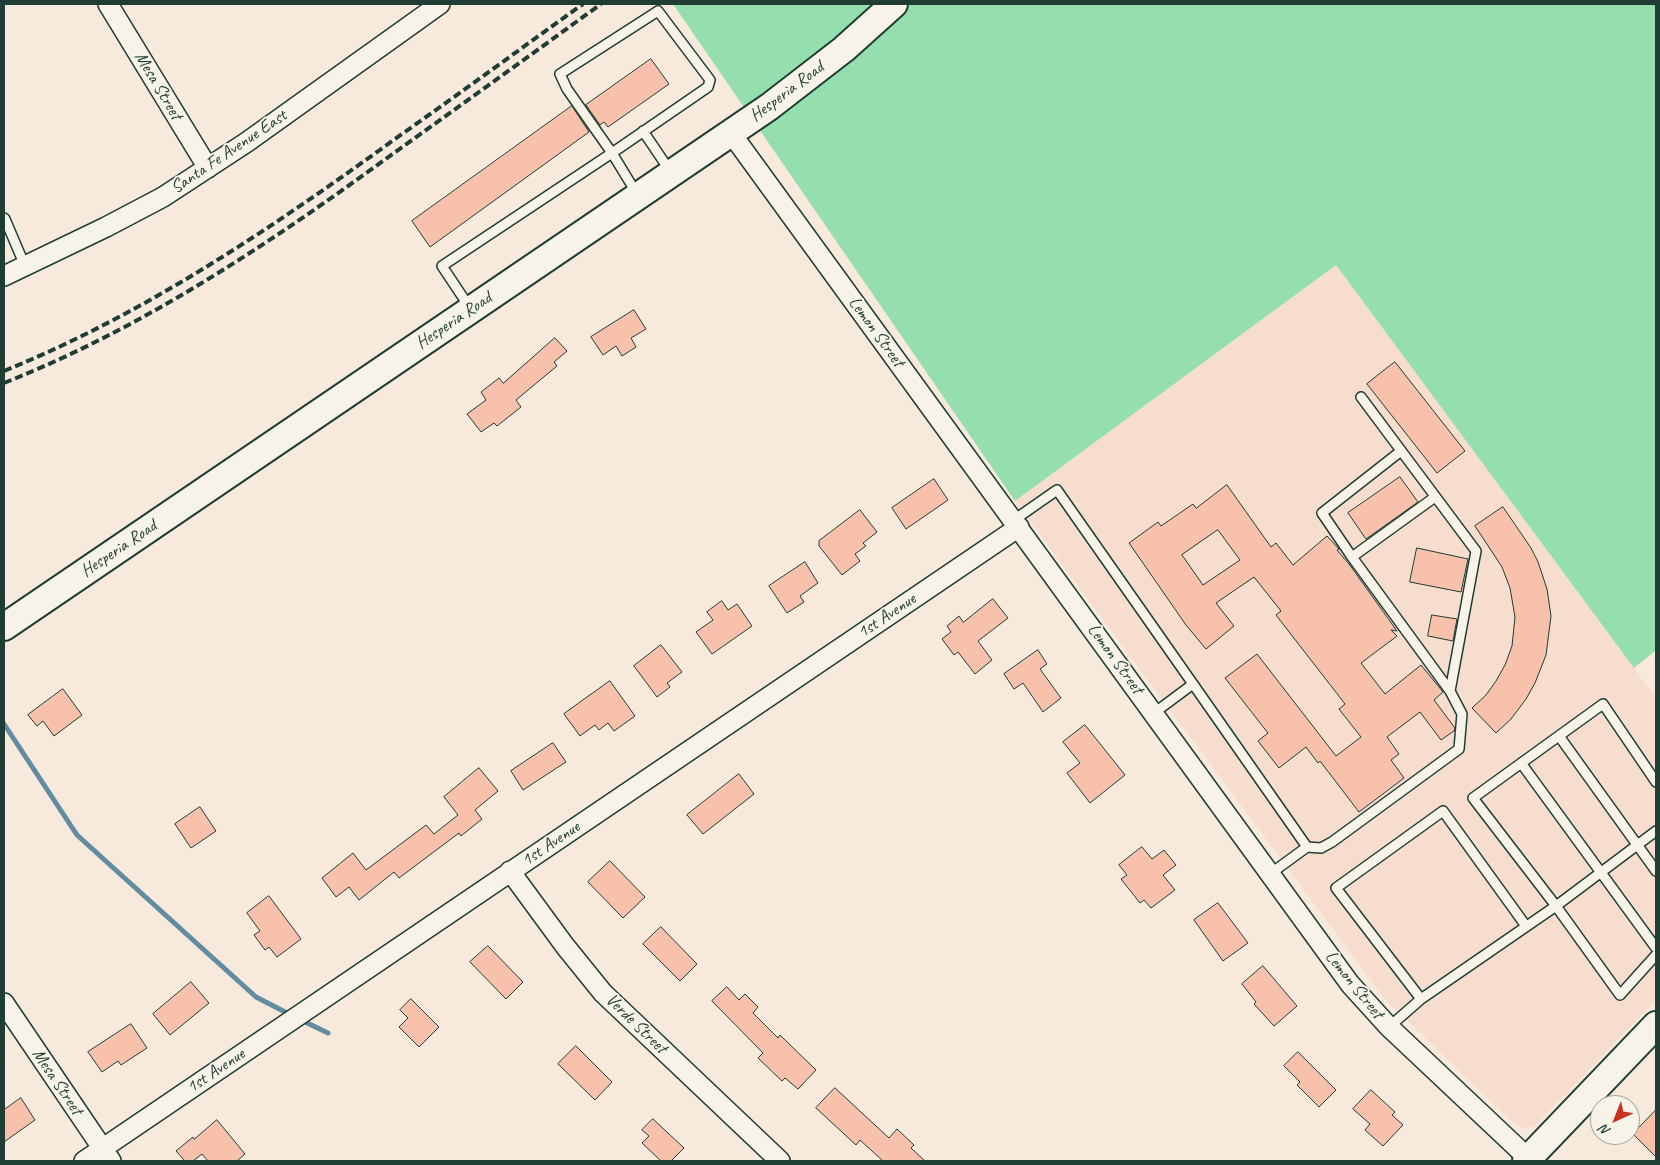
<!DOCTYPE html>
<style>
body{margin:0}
#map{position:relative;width:1660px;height:1165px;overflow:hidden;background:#f7e9dc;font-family:Caveat,sans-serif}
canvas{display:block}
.frame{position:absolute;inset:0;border:5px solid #1f3d34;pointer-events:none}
.north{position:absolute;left:1590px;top:1095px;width:50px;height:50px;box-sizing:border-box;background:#f7f3e8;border:1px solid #a1aaa0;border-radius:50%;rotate:224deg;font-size:14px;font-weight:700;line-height:20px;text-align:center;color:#1f3d34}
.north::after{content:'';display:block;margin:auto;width:18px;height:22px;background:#c8321e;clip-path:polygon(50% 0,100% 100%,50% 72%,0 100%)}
</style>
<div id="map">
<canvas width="1660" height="1165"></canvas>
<div class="frame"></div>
<div class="north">N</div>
</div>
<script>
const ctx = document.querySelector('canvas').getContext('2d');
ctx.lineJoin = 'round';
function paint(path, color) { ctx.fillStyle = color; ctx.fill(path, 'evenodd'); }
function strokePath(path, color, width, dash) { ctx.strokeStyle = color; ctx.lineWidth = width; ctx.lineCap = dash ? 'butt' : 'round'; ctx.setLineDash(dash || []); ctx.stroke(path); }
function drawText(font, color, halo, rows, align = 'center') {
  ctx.font = font + ' Caveat,sans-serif'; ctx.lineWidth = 4; ctx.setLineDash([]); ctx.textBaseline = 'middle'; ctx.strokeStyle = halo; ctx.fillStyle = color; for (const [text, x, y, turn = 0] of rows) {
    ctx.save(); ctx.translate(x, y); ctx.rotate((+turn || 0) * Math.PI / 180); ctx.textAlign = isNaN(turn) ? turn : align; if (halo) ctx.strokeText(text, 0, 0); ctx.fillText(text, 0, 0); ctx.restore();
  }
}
paint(new Path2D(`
 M 1336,265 L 1656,698 L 1656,1000 L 1534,1127 L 1523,1128 L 1514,1123 L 1385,999 L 1015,501 Z`), '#f7ddcd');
paint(new Path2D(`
 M 673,4 L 1656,4 L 1656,650 L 1634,668 L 1336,265 L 1015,501 Z`), '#95dfaf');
strokePath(new Path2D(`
 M 4,724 L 77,835 L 256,997 L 291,1015
 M 301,1020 L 328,1033`), '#628ca1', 5);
const building = new Path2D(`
 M 651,59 L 669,84 L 608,127 L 604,122 L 600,125 L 586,105 Z
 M 572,106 L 589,132 L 430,247 L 412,221 Z
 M 634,310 L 646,329 L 631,338 L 636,347 L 622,356 L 616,346 L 603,355 L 591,337 Z
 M 555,338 L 567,351 L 554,362 L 557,366 L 516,400 L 521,407 L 497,426 L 494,423 L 481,432 L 467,414 L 486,400 L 481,392 L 499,378 L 503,383 Z
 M 1395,362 L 1465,451 L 1437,473 L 1367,384 Z
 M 1400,477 L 1418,502 L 1366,539 L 1348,513 Z
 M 934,479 L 948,500 L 906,529 L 892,508 Z
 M 1227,485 L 1271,547 L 1276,543 L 1293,565 L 1327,536 L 1339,549 L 1337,550 L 1349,564 L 1397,631 L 1391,630 L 1397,636 L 1361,663 L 1385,694 L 1421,665 L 1443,692 L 1434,700 L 1455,728 L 1454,731 L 1441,740 L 1420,712 L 1387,737 L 1399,754 L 1391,760 L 1404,778 L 1359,812 L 1320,761 L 1318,763 L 1306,747 L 1279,768 L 1258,741 L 1268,733 L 1225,678 L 1257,654 L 1336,756 L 1361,737 L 1339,709 L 1345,704 L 1276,615 L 1281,611 L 1254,577 L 1216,603 L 1234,626 L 1206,649 L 1186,625 L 1129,543 L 1158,522 L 1161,526 L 1193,504 L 1196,508 ZM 1218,530 L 1240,560 L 1203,585 L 1182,555 Z
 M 1503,507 L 1531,548 L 1538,562 L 1547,589 L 1551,616 L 1546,655 L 1535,683 L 1526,699 L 1511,719 L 1496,733 L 1472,708 L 1486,695 L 1496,681 L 1505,665 L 1512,646 L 1515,617 L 1510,588 L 1502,567 L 1475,526 Z
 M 860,510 L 877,532 L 863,543 L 866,546 L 855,554 L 860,561 L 842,575 L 819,546 L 819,541 Z
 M 1417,548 L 1468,559 L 1461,592 L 1410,582 Z
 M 805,562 L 818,583 L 800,596 L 804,602 L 787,613 L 769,586 Z
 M 993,599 L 1008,618 L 978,641 L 992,660 L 975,674 L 958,652 L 954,655 L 942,639 L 951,632 L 947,626 L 959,616 L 963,622 Z
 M 722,601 L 728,610 L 737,604 L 752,626 L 712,654 L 696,632 L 713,620 L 707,612 Z
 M 1432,615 L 1457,619 L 1453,641 L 1428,636 Z
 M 661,645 L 682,672 L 667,683 L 670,687 L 657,697 L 634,666 Z
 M 1038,650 L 1047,664 L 1040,669 L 1061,698 L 1043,712 L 1023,683 L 1014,689 L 1004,674 Z
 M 610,681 L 635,716 L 614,731 L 608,723 L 599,730 L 595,725 L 580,736 L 564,714 Z
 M 63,689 L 82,715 L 54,736 L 43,721 L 37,726 L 28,715 Z
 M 1085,725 L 1125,775 L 1090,803 L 1067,773 L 1080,763 L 1063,742 Z
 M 553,743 L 566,762 L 523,790 L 511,771 Z
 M 479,768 L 498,791 L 475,810 L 482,819 L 461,836 L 459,833 L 399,878 L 394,872 L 359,900 L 349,887 L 336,897 L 322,878 L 353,853 L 366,870 L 426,825 L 434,834 L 458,815 L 444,797 Z
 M 739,774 L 754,794 L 703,834 L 687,815 Z
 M 200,807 L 216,831 L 191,848 L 175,824 Z
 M 1142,847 L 1152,859 L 1164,850 L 1176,865 L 1163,875 L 1175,890 L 1151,908 L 1144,900 L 1140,903 L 1121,879 L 1127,875 L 1119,865 Z
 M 610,861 L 645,897 L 623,918 L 588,882 Z
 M 269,896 L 301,939 L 277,957 L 269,947 L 265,950 L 254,935 L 260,931 L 247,913 Z
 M 1218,903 L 1248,943 L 1223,961 L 1194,920 Z
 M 661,927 L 697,964 L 680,981 L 643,944 Z
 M 488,946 L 523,982 L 506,999 L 470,962 Z
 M 1263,966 L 1297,1006 L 1274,1026 L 1254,1004 L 1256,1002 L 1242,984 Z
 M 191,982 L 209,1003 L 170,1035 L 153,1014 Z
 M 727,987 L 739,1000 L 745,994 L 758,1007 L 753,1013 L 778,1038 L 780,1035 L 816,1070 L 798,1089 L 785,1078 L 782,1081 L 758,1058 L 763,1053 L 712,1001 Z
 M 411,999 L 439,1027 L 419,1047 L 399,1027 L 408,1018 L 400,1010 Z
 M 131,1024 L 147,1048 L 121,1065 L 118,1061 L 102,1072 L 88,1052 Z
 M 576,1046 L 612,1082 L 595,1100 L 558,1064 Z
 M 1298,1052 L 1336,1090 L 1319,1107 L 1297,1085 L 1300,1082 L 1284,1066 Z
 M 835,1088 L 889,1138 L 897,1129 L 914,1145 L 911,1148 L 925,1161 L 883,1161 L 860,1140 L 856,1145 L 816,1108 Z
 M 1371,1090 L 1395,1112 L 1392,1115 L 1403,1125 L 1383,1146 L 1365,1130 L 1370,1124 L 1353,1109 Z
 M 21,1098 L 35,1120 L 4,1142 L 4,1110 Z
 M 1656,1110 L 1656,1157 L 1633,1134 Z
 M 653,1119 L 684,1148 L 671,1161 L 661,1161 L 642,1143 L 649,1136 L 642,1130 Z
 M 217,1120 L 245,1154 L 237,1161 L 208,1161 L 202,1154 L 193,1161 L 185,1161 L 176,1151 L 193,1137 L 194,1139 Z`);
paint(building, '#f8c1ab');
strokePath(building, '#1f3d34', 1);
const lane = new Path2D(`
 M 658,11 L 710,80 L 708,87 L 612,153 L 567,89 L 560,74 Z
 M 643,131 L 670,171
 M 4,218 L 5,219 L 25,266
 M 470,308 L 442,266 L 612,153 L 637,194
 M 1435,497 L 1352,557 L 1450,691
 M 1014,520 L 1057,490 L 1193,684 L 1154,713
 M 1352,557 L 1322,513 L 1401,451
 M 1193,684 L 1307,847 L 1270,874
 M 1559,736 L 1656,871
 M 1521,763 L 1656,948
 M 1656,782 L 1603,704 L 1473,798 L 1556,906 L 1620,995 L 1656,955
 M 1307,847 L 1321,848 L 1332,842 L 1459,749 L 1462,714 L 1450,691 L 1476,551 L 1361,397
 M 1421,999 L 1336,888 L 1443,811 L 1526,926
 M 1389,1027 L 1421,999 L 1556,906 L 1656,831`);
const street = new Path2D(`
 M 108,4 L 208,168
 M 731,133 L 1350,984 L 1389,1027 L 1529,1159
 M 4,276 L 106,227 L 163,197 L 247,142 L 440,4
 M 510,871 L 565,946 L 603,993 L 780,1161
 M 4,1003 L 111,1161
 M 84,1161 L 1019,527`);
const secondary = new Path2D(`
 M 4,627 L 769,107 L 844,49 L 894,4
 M 1526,1161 L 1656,1025`);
strokePath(lane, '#1f3d34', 12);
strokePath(street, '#1f3d34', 22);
strokePath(secondary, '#1f3d34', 30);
strokePath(lane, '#f7f3e8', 9);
strokePath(street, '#f7f3e8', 19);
strokePath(secondary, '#f7f3e8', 26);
strokePath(new Path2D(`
 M 4,371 C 149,312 276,225 402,134 C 463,91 523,47 583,4
 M 4,383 C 150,325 279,237 405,145 C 471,98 536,51 601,4`), '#1f3d34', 4, [8, 4]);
drawText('18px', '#1f3d34', '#f7f3e8', [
 ["Mesa Street",158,86,59],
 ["Hesperia Road",787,92,-37],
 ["Santa Fe Avenue East",229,152,-34],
 ["Hesperia Road",454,321,-34],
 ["Lemon Street",876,332,54],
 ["Hesperia Road",119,549,-34],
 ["1st Avenue",887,616,-34],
 ["Lemon Street",1115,659,54],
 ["1st Avenue",551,844,-34],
 ["Lemon Street",1354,985,51],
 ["Verde Street",636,1024,44],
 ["1st Avenue",216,1071,-34],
 ["Mesa Street",57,1082,56]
]);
</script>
